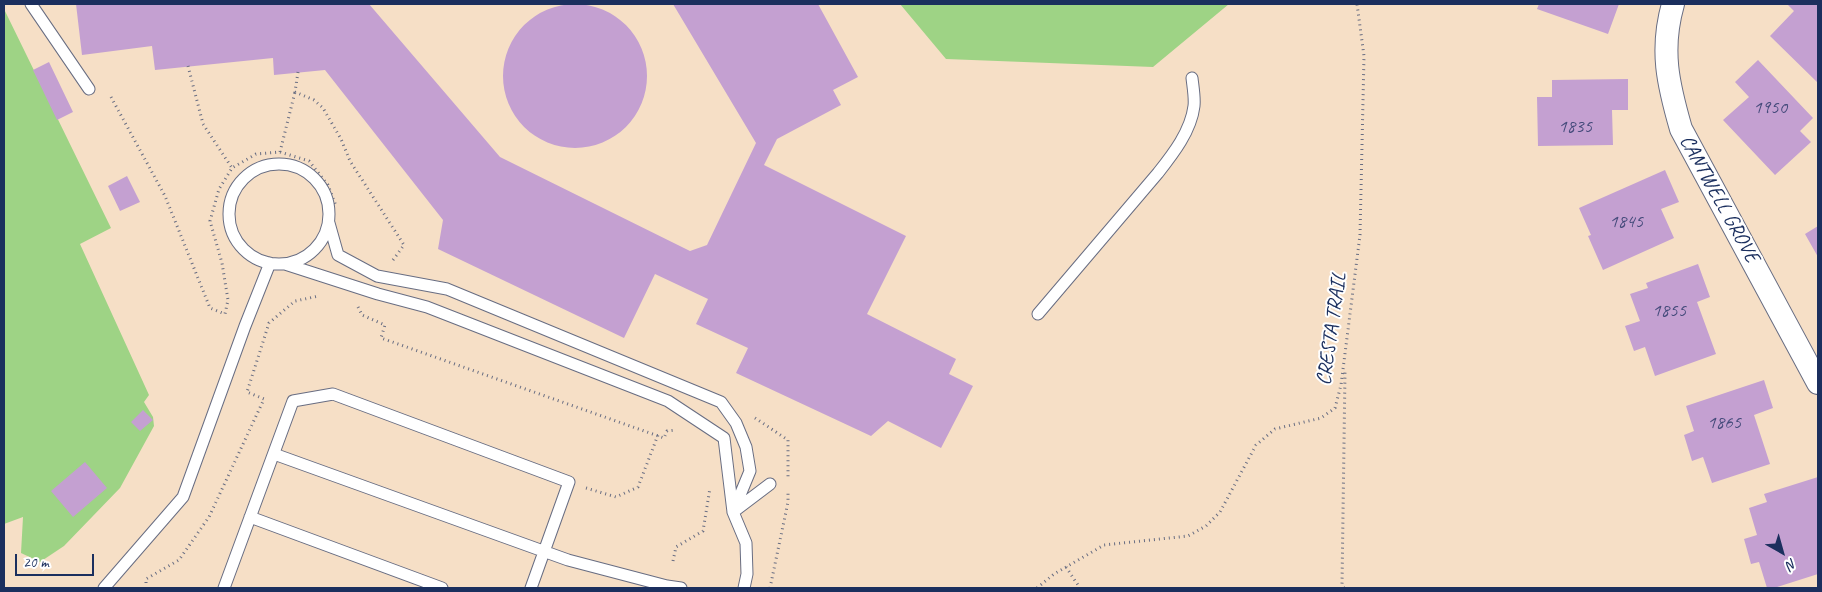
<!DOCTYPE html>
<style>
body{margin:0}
#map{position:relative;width:1822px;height:592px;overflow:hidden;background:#f6dfc6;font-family:Caveat,sans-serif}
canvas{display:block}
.frame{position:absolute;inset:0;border:5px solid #1b2f5e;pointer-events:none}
.north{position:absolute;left:1757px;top:527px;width:50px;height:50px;-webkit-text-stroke:4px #fff;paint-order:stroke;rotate:142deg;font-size:14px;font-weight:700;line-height:20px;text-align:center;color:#1b2f5e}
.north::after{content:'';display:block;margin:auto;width:18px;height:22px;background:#1b2f5e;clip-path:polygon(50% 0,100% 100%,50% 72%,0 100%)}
.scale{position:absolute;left:15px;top:554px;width:79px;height:22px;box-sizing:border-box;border:2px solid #1b2f5e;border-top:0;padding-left:6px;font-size:15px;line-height:18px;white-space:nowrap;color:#1b2f5e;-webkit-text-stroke:4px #fff;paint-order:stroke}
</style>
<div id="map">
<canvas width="1822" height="592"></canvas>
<div class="frame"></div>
<div class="north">N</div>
<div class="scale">20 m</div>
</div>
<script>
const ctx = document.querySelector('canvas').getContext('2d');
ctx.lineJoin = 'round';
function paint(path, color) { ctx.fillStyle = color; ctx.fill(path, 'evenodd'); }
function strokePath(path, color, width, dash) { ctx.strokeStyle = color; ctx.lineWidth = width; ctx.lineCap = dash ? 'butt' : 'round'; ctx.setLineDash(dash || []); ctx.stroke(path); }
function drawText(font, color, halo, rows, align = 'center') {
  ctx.font = font + ' Caveat,sans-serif'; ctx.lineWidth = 4; ctx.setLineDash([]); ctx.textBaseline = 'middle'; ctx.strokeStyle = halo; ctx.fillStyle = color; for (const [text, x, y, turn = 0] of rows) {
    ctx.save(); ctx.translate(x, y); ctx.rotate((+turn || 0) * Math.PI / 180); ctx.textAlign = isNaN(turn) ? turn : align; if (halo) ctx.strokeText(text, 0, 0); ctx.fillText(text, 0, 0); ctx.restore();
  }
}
paint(new Path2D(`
 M 900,4 L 1229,4 L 1153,67 L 946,59 Z
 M 4,9 L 111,228 L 80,244 L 149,395 L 144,402 L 153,417 L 154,426 L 120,488 L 64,546 L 40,562 L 21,553 L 23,517 L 4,524 Z`), '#9ed385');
paint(new Path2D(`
 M503 76a72 72 0 1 1 144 0a72 72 0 1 1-144 0Z
 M 76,4 L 369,4 L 500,157 L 690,251 L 707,245 L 756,143 L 673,4 L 818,4 L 858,77 L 833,90 L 841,105 L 777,139 L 764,165 L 906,236 L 867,314 L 956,359 L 949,374 L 973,386 L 941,448 L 888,421 L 871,436 L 736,373 L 748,348 L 696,324 L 708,299 L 655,274 L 624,338 L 438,249 L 443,220 L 325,70 L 274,75 L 273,58 L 155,70 L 152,46 L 82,55 Z
 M 1539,4 L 1619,4 L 1608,34 L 1537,9 Z
 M 1787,4 L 1818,4 L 1818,83 L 1770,36 L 1794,11 Z
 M 1758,60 L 1813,118 L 1800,131 L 1811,142 L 1775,175 L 1723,120 L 1749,97 L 1735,82 Z
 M 49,62 L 73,112 L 57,120 L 33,70 Z
 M 1628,79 L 1628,110 L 1612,110 L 1613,145 L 1538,146 L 1537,97 L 1552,97 L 1552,80 Z
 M 1665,170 L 1679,202 L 1661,209 L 1674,238 L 1603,270 L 1588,236 L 1591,235 L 1579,208 Z
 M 127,176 L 140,202 L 120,211 L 108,186 Z
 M 1818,226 L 1818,257 L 1805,234 Z
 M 1698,264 L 1710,297 L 1697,302 L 1716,354 L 1655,376 L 1645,347 L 1634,351 L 1625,326 L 1640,321 L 1630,294 L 1648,288 L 1646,283 Z
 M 1764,380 L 1773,408 L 1754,415 L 1770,464 L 1712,483 L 1703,457 L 1692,461 L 1684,435 L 1694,431 L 1686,406 Z
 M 143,410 L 153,420 L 140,431 L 131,422 Z
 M 85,462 L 107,488 L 73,517 L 51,491 Z
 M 1818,477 L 1818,574 L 1774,588 L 1767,588 L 1759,562 L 1751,564 L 1744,539 L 1757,535 L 1749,508 L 1767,502 L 1764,494 Z`), '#c4a0d1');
const lane = new Path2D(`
 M 31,4 L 89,89
 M229 214a50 50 0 1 1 100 0a50 50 0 1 1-100 0Z
 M 285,264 L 378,294 L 427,307 L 668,401 L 724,438 L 733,512 L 750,471 L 746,447 L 736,423 L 721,402 L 447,289 L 377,276 L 338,255 L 329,223
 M 1038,314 L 1158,173 C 1173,154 1191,131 1194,106 C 1195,98 1193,87 1192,78
 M 274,454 L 568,560 L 667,586 L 681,588
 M 250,517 L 442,588
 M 104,588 L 183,497 L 245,326 L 270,263
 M 224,588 L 293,401 L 333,394 L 569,482 L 531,588
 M 744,588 L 747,574 L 746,543 L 733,512 L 770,484`);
const street = new Path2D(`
 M 1673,4 C 1660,50 1668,84 1681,129 L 1818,383`);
strokePath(lane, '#686d82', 13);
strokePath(street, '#686d82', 24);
strokePath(new Path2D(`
 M 188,66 L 203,124 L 232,168
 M 298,72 L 295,92 L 314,100 L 323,108 L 341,139 L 350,161 L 404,245 L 393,260
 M 111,97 L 165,196 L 210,308 L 225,314 L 228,300 L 222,263 L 210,221 L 219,189 L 232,168 L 256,154 L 280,152 L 309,161 L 328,185 L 336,206
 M 280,152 L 295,92
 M 358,307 L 362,315 L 385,325 L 381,338 L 664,438 L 667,431 L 676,430
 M 755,418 L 788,440 L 788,477
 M 586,488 L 616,497 L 638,487 L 658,435
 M 673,561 L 676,547 L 703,531 L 710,488
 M 1066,567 L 1080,588
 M 146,588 L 146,579 L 179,560 L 209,517 L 264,399 L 247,392 L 269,323 L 295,301 L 319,296
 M 770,588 L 788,502 L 788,493
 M 1037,588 L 1054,574 L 1104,545 L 1188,536 L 1206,526 L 1220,512 L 1256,445 L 1275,429 L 1321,418 L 1335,408 L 1341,385 L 1360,235 L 1364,56 L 1357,4
 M 1344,588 L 1342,585 L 1345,372`), '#686d82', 3, [1, 4]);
strokePath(lane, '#fff', 11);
strokePath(street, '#fff', 22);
drawText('19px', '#454b7b', null, [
 ["1950",1770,108],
 ["1835",1575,127],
 ["1845",1626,222],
 ["1855",1669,311],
 ["1865",1724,423]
]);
drawText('21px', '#1b2f5e', '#fff', [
 ["CANTWELL GROVE",1719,199,61],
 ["CRESTA TRAIL",1332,329,-82]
]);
</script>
